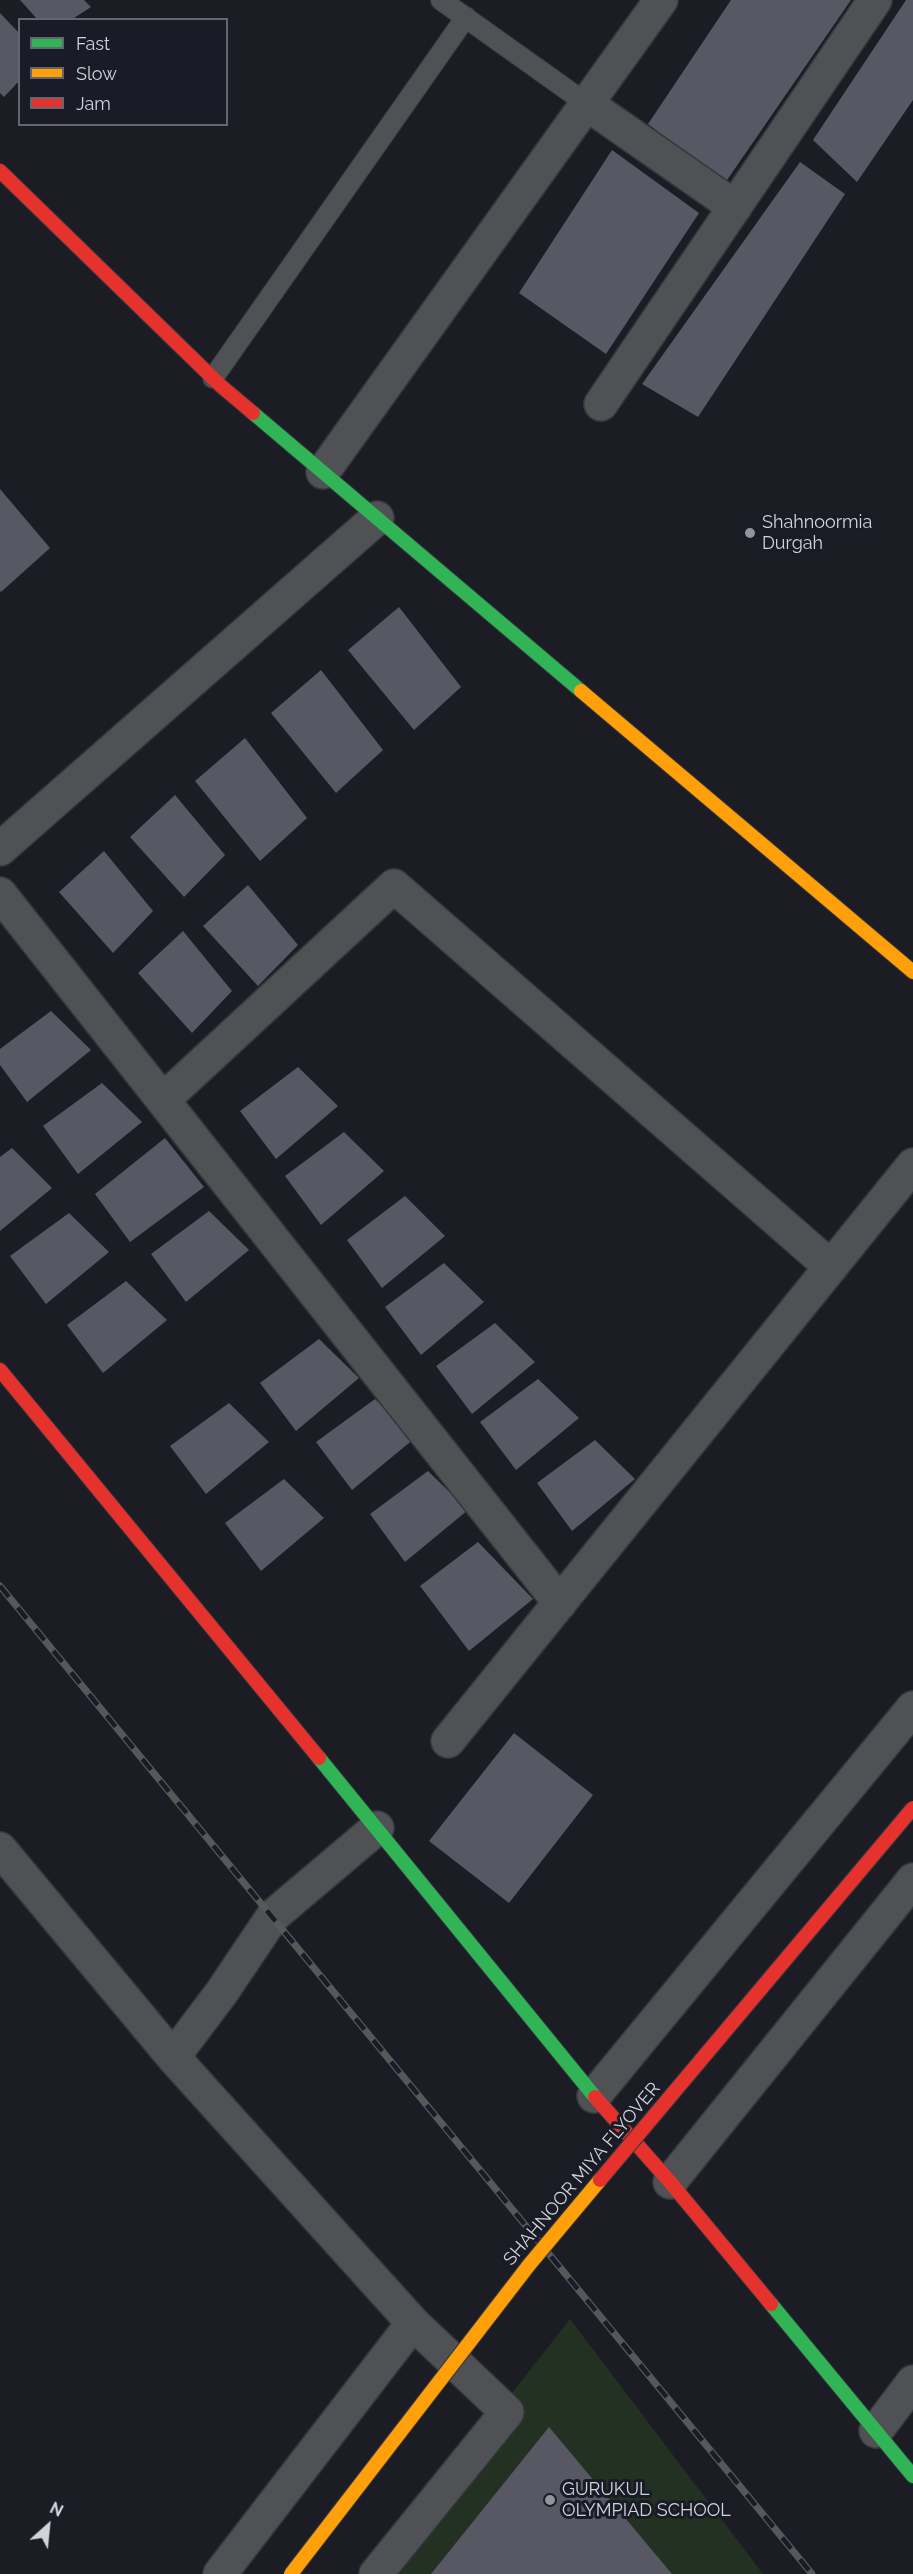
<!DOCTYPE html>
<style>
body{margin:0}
#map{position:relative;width:913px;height:2574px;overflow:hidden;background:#1c1d24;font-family:Raleway,sans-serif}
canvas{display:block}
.legend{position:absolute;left:18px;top:18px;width:210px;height:108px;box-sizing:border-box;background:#191b27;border:2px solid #63656f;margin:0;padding:8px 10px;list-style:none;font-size:18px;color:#d2d4dc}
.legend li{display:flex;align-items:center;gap:12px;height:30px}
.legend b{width:30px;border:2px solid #63656f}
.north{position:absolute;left:18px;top:2496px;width:60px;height:60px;-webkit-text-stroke:4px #191b27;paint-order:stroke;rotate:27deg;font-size:16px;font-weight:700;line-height:24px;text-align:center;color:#d2d4dc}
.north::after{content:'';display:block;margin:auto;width:21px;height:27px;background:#d2d4dc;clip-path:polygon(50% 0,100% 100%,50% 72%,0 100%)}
</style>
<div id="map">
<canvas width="913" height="2574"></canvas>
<ul class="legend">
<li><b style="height:8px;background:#30b455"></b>Fast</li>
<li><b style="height:8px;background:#ff9f0a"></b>Slow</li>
<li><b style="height:8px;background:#e5322d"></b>Jam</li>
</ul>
<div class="north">N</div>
</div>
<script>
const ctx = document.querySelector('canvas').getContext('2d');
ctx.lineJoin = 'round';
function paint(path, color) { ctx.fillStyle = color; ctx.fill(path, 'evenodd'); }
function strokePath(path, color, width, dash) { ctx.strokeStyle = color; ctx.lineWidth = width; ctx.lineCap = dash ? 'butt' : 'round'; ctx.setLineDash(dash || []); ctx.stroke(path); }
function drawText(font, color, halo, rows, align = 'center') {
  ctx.font = font + ' Raleway,sans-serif'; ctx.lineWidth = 6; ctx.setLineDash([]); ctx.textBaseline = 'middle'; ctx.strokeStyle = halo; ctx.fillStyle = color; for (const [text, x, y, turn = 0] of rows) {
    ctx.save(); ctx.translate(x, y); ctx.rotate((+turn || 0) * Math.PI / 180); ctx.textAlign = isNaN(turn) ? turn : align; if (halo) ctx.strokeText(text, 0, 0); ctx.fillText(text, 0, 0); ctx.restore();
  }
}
paint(new Path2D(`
 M 570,2319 L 763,2574 L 370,2574 Z`), '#223121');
paint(new Path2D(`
 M 20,0 L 84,0 L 91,7 L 71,20 L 38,20 Z
 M 731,0 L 851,0 L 725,183 L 648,124 Z
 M 906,0 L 913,0 L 913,100 L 857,182 L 813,140 Z
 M 0,13 L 20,34 L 20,80 L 4,97 L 0,93 Z
 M 612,150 L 699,213 L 606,354 L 519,293 Z
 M 800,162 L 845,194 L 698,417 L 642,384 Z
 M 0,489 L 50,548 L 1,592 L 0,591 Z
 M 399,607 L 461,687 L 414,730 L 348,650 Z
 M 321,670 L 383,750 L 336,793 L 271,713 Z
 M 245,738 L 307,818 L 260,861 L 195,781 Z
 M 175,795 L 225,855 L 184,897 L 130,837 Z
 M 104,851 L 153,911 L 113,953 L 59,892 Z
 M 248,885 L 298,945 L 258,986 L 203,926 Z
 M 183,931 L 232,991 L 192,1033 L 138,973 Z
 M 51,1011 L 91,1050 L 27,1102 L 0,1065 L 0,1049 Z
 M 298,1067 L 338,1106 L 276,1159 L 240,1111 Z
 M 102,1083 L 142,1122 L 78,1174 L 43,1126 Z
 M 344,1132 L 384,1171 L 321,1225 L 285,1176 Z
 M 165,1138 L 204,1187 L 130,1242 L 95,1194 Z
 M 12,1148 L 52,1188 L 0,1231 L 0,1157 Z
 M 405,1196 L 445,1236 L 382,1288 L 347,1240 Z
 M 209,1211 L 249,1250 L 186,1302 L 151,1254 Z
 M 69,1213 L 109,1252 L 46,1304 L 10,1256 Z
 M 444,1263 L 484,1302 L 421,1355 L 385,1307 Z
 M 126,1281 L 167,1320 L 103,1373 L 67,1325 Z
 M 495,1323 L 535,1362 L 472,1414 L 436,1366 Z
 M 319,1339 L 359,1378 L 296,1431 L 260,1383 Z
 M 538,1379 L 579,1418 L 516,1470 L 480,1422 Z
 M 375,1399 L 415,1438 L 352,1490 L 316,1442 Z
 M 229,1403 L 269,1442 L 206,1494 L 170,1446 Z
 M 595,1440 L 635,1479 L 572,1531 L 537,1483 Z
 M 428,1471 L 468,1510 L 405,1562 L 370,1514 Z
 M 284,1479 L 324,1518 L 261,1571 L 225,1523 Z
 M 478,1542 L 533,1599 L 469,1651 L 420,1586 Z
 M 514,1733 L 593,1795 L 509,1903 L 429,1841 Z
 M 549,2427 L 672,2574 L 431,2574 Z`), '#575863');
const lane = new Path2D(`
 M 441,0 L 587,104
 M 213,378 L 466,17`);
const street = new Path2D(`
 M 587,104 L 735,207
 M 601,404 L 875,0
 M 323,472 L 661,0
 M 0,849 L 377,518
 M 0,894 L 560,1603
 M 163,1100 L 394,886 L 831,1267
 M 448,1741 L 913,1165
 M 0,1849 L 173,2057 L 413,2323 L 507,2412 L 376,2574
 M 173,2057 L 222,1992 L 273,1916 L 377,1828
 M 594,2096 L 913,1708
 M 670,2182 L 913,1880
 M 876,2431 L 913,2382
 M 220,2574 L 413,2323`);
const fast = new Path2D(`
 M 253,413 L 581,691
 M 319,1758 L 595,2097
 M 771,2304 L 913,2476`);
const slow = new Path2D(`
 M 581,691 L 913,972`);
const jam = new Path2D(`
 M 0,171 L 221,386 L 253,413
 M 0,1370 L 319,1758
 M 595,2097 L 670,2182 L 771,2304`);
strokePath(lane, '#36373d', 22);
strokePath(street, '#36373d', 36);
strokePath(fast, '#36373d', 16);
strokePath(slow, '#36373d', 16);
strokePath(jam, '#36373d', 16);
strokePath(lane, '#505154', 20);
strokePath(street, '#505154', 33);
strokePath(fast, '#30b455', 14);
strokePath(slow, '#ff9f0a', 14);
strokePath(jam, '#e5322d', 14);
const rail = new Path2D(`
 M 0,1586 L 812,2574`);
strokePath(rail, '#57585a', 7);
strokePath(rail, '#191b27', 4.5, [14]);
const slowBridge = new Path2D(`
 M 291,2574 L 529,2265 L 600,2180`);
const jamBridge = new Path2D(`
 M 600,2180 L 913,1808`);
strokePath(slowBridge, '#36373d', 16, []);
strokePath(jamBridge, '#36373d', 16, []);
strokePath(slowBridge, '#ff9f0a', 14);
strokePath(jamBridge, '#e5322d', 14);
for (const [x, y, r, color] of [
 [750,533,6,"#92949c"],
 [550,2500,6,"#92949c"]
]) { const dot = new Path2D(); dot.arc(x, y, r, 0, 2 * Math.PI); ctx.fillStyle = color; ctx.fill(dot); strokePath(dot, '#191b27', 2); }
drawText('18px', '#d2d4dc', '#191b27', [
 ["Shahnoormia",762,523],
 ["Durgah",762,544],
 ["GURUKUL",562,2490],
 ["OLYMPIAD SCHOOL",562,2511]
], 'left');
drawText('18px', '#d2d4dc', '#191b27', [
 ["SHAHNOOR MIYA FLYOVER",582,2174,-50]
]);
</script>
